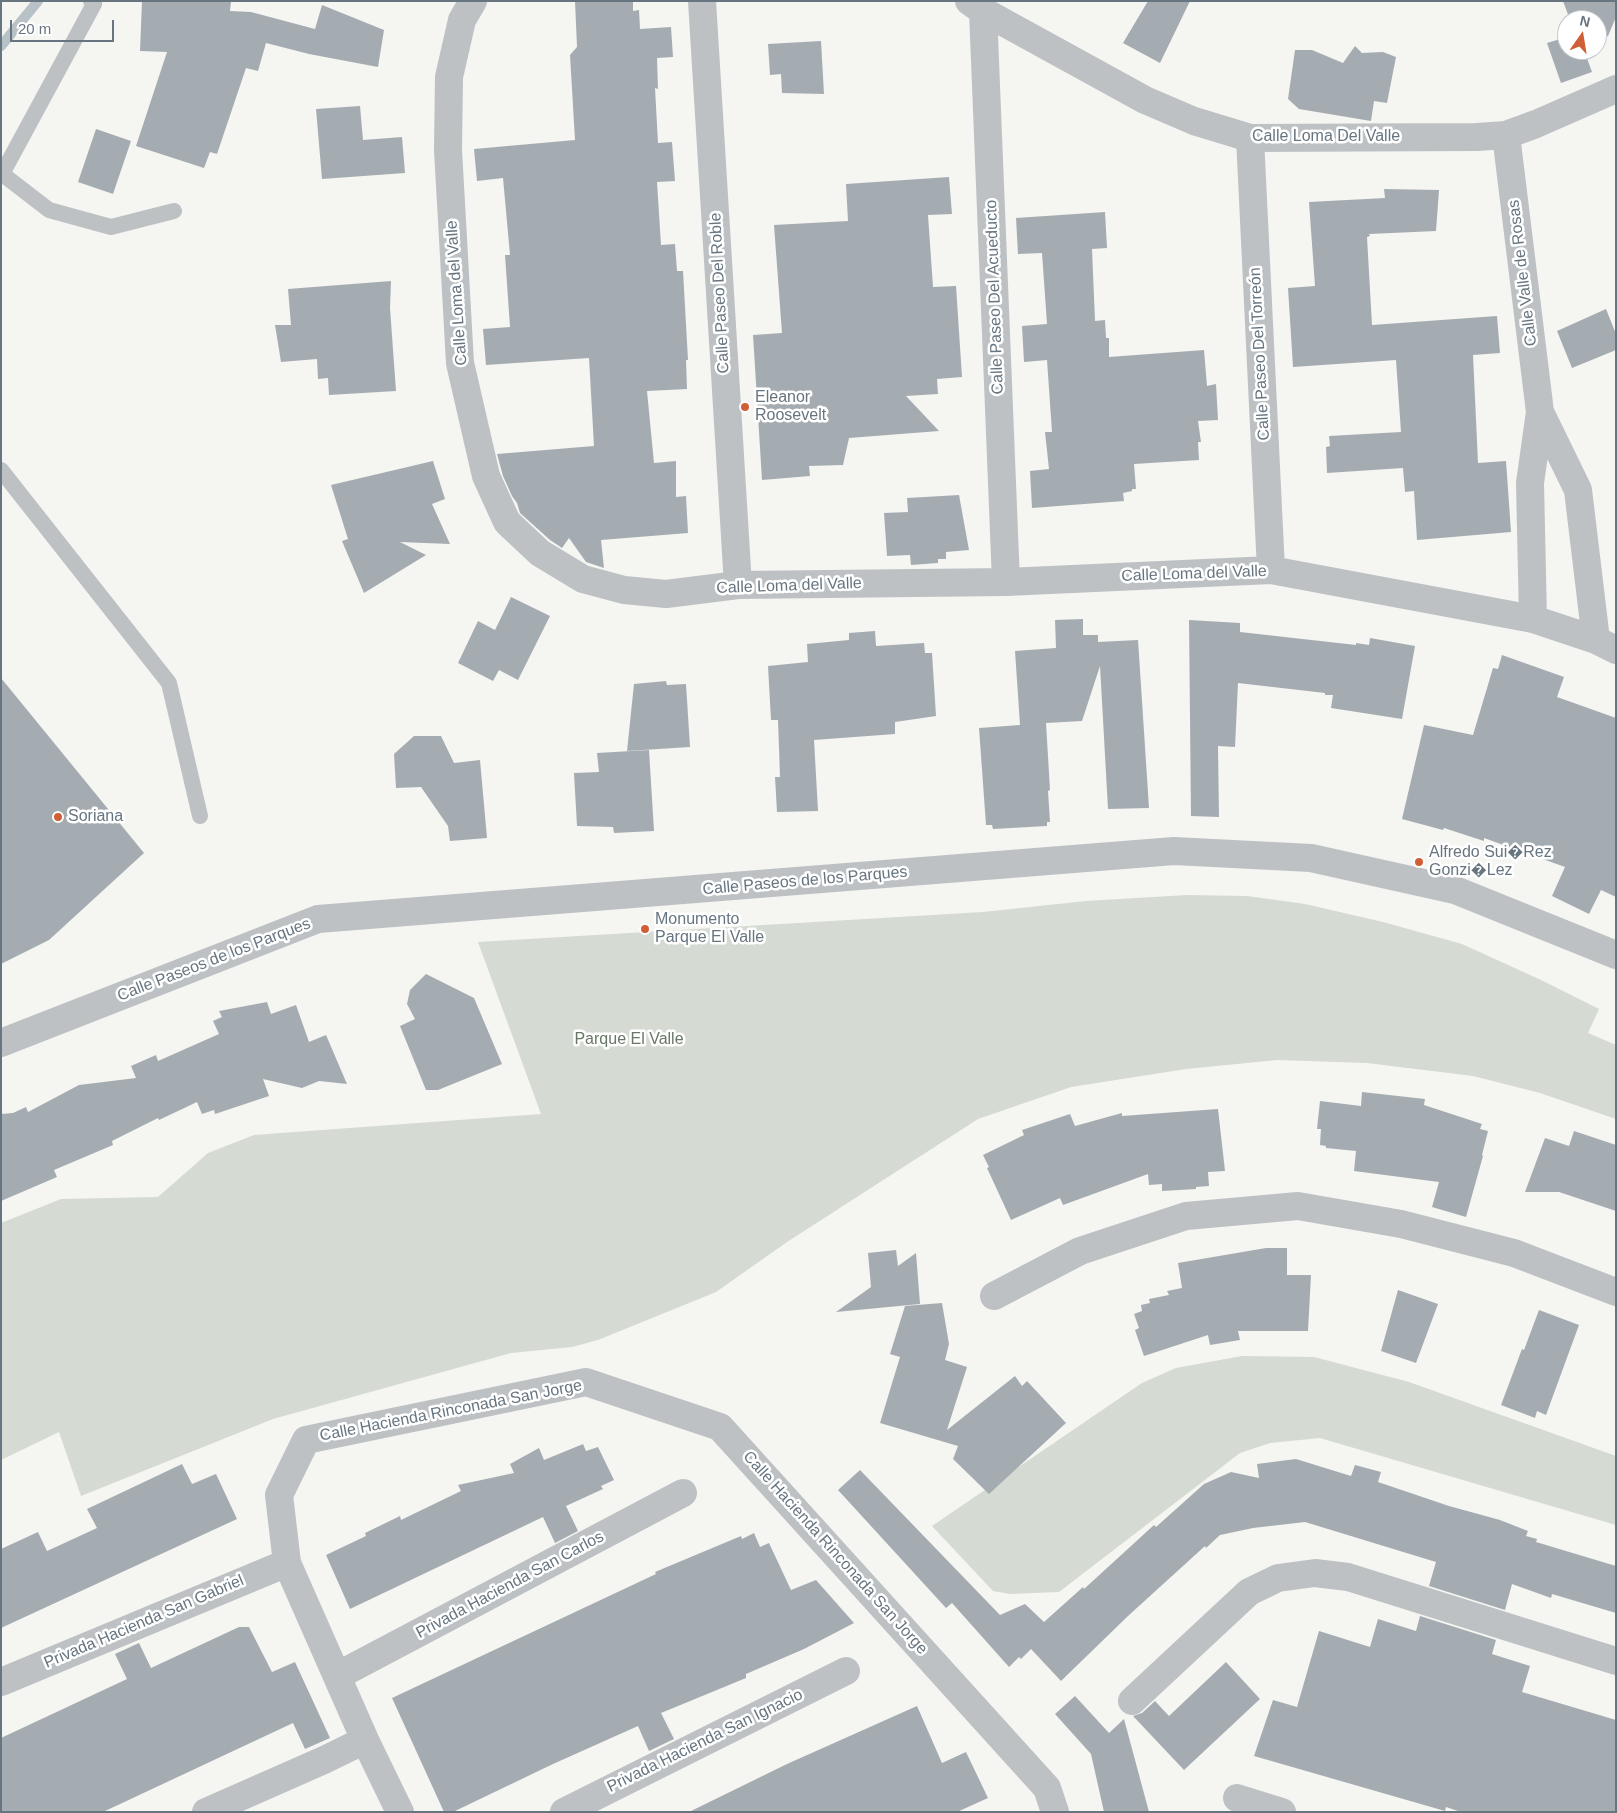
<!DOCTYPE html>
<meta charset="utf-8">
<style>
body{margin:0}
#map{position:relative;width:1617px;height:1813px;overflow:hidden;background:#f5f5f2;font-family:Arial,sans-serif}
canvas{display:block}
.frame{position:absolute;inset:0;border:2px solid #677580;pointer-events:none}
.north{position:absolute;left:1557px;top:10px;width:50px;height:50px;box-sizing:border-box;background:#fff;border:1px solid #c2c8cc;border-radius:50%;rotate:13deg;font-size:14px;font-weight:700;line-height:20px;text-align:center;color:#677580}
.north::after{content:'';display:block;margin:auto;width:18px;height:22px;background:#d05f37;clip-path:polygon(50% 0,100% 100%,50% 72%,0 100%)}
.scale{position:absolute;left:10px;top:20px;width:104px;height:22px;box-sizing:border-box;border:2px solid #677580;border-top:0;padding-left:6px;font-size:15px;line-height:18px;white-space:nowrap;color:#677580;-webkit-text-stroke:4px #fff;paint-order:stroke}
</style>
<div id="map">
<canvas width="1617" height="1813"></canvas>
<div class="frame"></div>
<div class="north">N</div>
<div class="scale">20 m</div>
</div>
<script>
const ctx = document.querySelector('canvas').getContext('2d');
ctx.lineJoin = 'round';
function paint(path, color) { ctx.fillStyle = color; ctx.fill(path, 'evenodd'); }
function strokePath(path, color, width, dash) { ctx.strokeStyle = color; ctx.lineWidth = width; ctx.lineCap = dash ? 'butt' : 'round'; ctx.setLineDash(dash || []); ctx.stroke(path); }
function drawText(font, color, halo, rows, align = 'center') {
  ctx.font = font + ' Arial,sans-serif'; ctx.lineWidth = 5; ctx.setLineDash([]); ctx.textBaseline = 'middle'; ctx.strokeStyle = halo; ctx.fillStyle = color; for (const [text, x, y, turn = 0] of rows) {
    ctx.save(); ctx.translate(x, y); ctx.rotate((+turn || 0) * Math.PI / 180); ctx.textAlign = isNaN(turn) ? turn : align; if (halo) ctx.strokeText(text, 0, 0); ctx.fillText(text, 0, 0); ctx.restore();
  }
}
paint(new Path2D(`
 M 1187,895 L 1247,896 L 1305,904 L 1383,922 L 1462,944 L 1541,980 L 1599,1009 L 1588,1033 L 1616,1045 L 1616,1119 L 1540,1093 L 1473,1076 L 1367,1063 L 1277,1060 L 1186,1069 L 1071,1087 L 978,1119 L 787,1242 L 716,1292 L 598,1340 L 572,1347 L 511,1353 L 273,1419 L 81,1496 L 59,1432 L 1,1460 L 1,1223 L 61,1199 L 158,1197 L 208,1153 L 254,1135 L 541,1114 L 478,942 L 983,912 L 1086,901 Z
 M 1242,1356 L 1314,1357 L 1409,1382 L 1616,1456 L 1616,1525 L 1320,1438 L 1270,1443 L 1240,1453 L 1059,1592 L 1010,1594 L 993,1591 L 932,1526 L 1142,1383 L 1176,1368 Z`), '#d5dad2');
strokePath(new Path2D(`
 M 1,46 L 38,1`), '#b8c1c6', 10);
paint(new Path2D(`
 M 142,1 L 231,1 L 230,11 L 251,12 L 315,29 L 322,5 L 384,30 L 378,67 L 309,54 L 266,43 L 258,71 L 246,68 L 217,154 L 210,152 L 204,168 L 136,146 L 167,52 L 140,51 Z
 M 575,1 L 633,1 L 633,11 L 639,10 L 640,29 L 671,27 L 673,57 L 657,58 L 658,89 L 655,88 L 658,143 L 672,142 L 675,181 L 657,182 L 661,245 L 675,244 L 677,271 L 683,271 L 688,360 L 686,360 L 687,389 L 647,391 L 654,463 L 676,461 L 676,497 L 686,496 L 688,533 L 601,540 L 604,568 L 586,562 L 569,538 L 562,548 L 550,540 L 520,513 L 517,503 L 512,496 L 503,476 L 497,454 L 594,446 L 589,358 L 486,365 L 483,329 L 510,327 L 505,255 L 510,255 L 503,178 L 477,181 L 474,149 L 575,140 L 570,55 L 577,47 Z
 M 1148,1 L 1190,1 L 1160,63 L 1123,43 Z
 M 1563,1 L 1616,1 L 1616,17 L 1608,36 L 1597,40 L 1597,20 L 1570,20 Z
 M 1567,37 L 1567,50 L 1584,50 L 1592,72 L 1561,83 L 1547,43 Z
 M 821,41 L 824,94 L 782,93 L 781,74 L 770,75 L 768,44 Z
 M 1355,46 L 1362,53 L 1383,52 L 1396,57 L 1387,103 L 1374,101 L 1371,121 L 1299,109 L 1288,99 L 1295,50 L 1312,50 L 1343,63 Z
 M 360,106 L 363,140 L 402,137 L 405,173 L 322,179 L 316,109 Z
 M 96,129 L 131,141 L 113,194 L 78,182 Z
 M 949,177 L 952,214 L 928,215 L 933,287 L 956,286 L 962,377 L 937,379 L 938,394 L 906,396 L 939,431 L 849,438 L 843,465 L 809,466 L 810,476 L 762,480 L 753,335 L 782,333 L 774,225 L 848,221 L 846,184 Z
 M 1384,189 L 1439,190 L 1436,231 L 1369,234 L 1370,236 L 1367,237 L 1372,325 L 1497,316 L 1500,353 L 1473,355 L 1478,463 L 1506,461 L 1511,532 L 1417,540 L 1414,491 L 1405,492 L 1403,468 L 1327,473 L 1326,447 L 1330,446 L 1329,436 L 1401,432 L 1396,360 L 1293,367 L 1288,288 L 1315,286 L 1309,202 L 1385,198 Z
 M 1105,212 L 1107,248 L 1092,249 L 1095,321 L 1105,320 L 1106,338 L 1109,338 L 1109,357 L 1204,350 L 1207,386 L 1216,384 L 1218,420 L 1198,421 L 1201,442 L 1198,442 L 1199,460 L 1134,464 L 1136,489 L 1132,489 L 1132,491 L 1123,493 L 1124,501 L 1032,508 L 1030,471 L 1049,469 L 1045,432 L 1052,432 L 1047,360 L 1024,362 L 1022,326 L 1047,324 L 1042,253 L 1018,254 L 1016,218 Z
 M 391,281 L 390,308 L 396,391 L 329,395 L 328,378 L 318,379 L 317,359 L 281,362 L 275,325 L 291,325 L 288,289 Z
 M 1606,309 L 1616,334 L 1616,350 L 1572,368 L 1557,331 Z
 M 433,461 L 445,499 L 432,504 L 450,544 L 400,542 L 426,555 L 364,593 L 342,541 L 348,539 L 331,485 Z
 M 959,495 L 969,550 L 946,552 L 946,559 L 938,559 L 938,563 L 911,565 L 910,555 L 887,556 L 884,513 L 908,512 L 907,498 Z
 M 511,597 L 550,616 L 518,680 L 499,670 L 493,681 L 458,663 L 478,621 L 495,630 Z
 M 1083,619 L 1083,635 L 1098,635 L 1098,642 L 1138,640 L 1149,808 L 1108,809 L 1100,666 L 1082,721 L 1046,723 L 1050,790 L 1048,791 L 1050,822 L 1047,822 L 1047,826 L 993,829 L 992,825 L 986,825 L 979,728 L 1020,725 L 1015,651 L 1056,648 L 1055,620 Z
 M 1189,620 L 1240,623 L 1240,632 L 1356,645 L 1356,643 L 1369,645 L 1370,638 L 1415,646 L 1402,719 L 1331,708 L 1333,695 L 1325,695 L 1325,693 L 1238,683 L 1235,747 L 1218,746 L 1219,817 L 1191,816 Z
 M 875,631 L 876,646 L 924,643 L 925,653 L 932,653 L 936,716 L 895,722 L 895,734 L 814,740 L 818,811 L 777,812 L 775,777 L 780,777 L 778,720 L 771,720 L 768,666 L 808,662 L 807,644 L 849,640 L 849,633 Z
 M 1502,655 L 1564,677 L 1557,697 L 1616,718 L 1616,897 L 1601,890 L 1589,914 L 1552,896 L 1565,867 L 1484,838 L 1484,841 L 1444,828 L 1443,830 L 1402,819 L 1424,725 L 1473,735 L 1493,668 L 1498,669 Z
 M 1,678 L 144,853 L 49,940 L 1,964 Z
 M 666,681 L 667,685 L 686,684 L 690,747 L 627,751 L 634,684 Z
 M 414,736 L 441,736 L 454,763 L 480,760 L 487,838 L 450,841 L 448,826 L 421,787 L 396,788 L 394,754 Z
 M 649,750 L 654,831 L 614,833 L 613,827 L 577,826 L 574,773 L 599,772 L 597,753 Z
 M 426,974 L 474,998 L 502,1064 L 438,1090 L 426,1090 L 400,1026 L 415,1019 L 407,1004 L 410,990 Z
 M 267,1002 L 271,1014 L 296,1005 L 309,1042 L 326,1035 L 347,1084 L 319,1081 L 302,1088 L 263,1079 L 269,1096 L 215,1114 L 214,1110 L 202,1114 L 197,1102 L 159,1120 L 158,1118 L 112,1141 L 113,1145 L 54,1170 L 57,1177 L 1,1201 L 1,1114 L 13,1113 L 26,1107 L 28,1112 L 79,1085 L 136,1078 L 131,1066 L 156,1055 L 158,1061 L 219,1034 L 213,1021 L 222,1017 L 219,1011 Z
 M 1362,1092 L 1425,1099 L 1424,1105 L 1482,1124 L 1480,1129 L 1488,1131 L 1482,1155 L 1483,1156 L 1466,1217 L 1432,1207 L 1439,1182 L 1354,1171 L 1356,1151 L 1326,1148 L 1326,1146 L 1320,1145 L 1321,1129 L 1317,1129 L 1320,1101 L 1361,1106 Z
 M 1218,1109 L 1225,1171 L 1208,1172 L 1209,1186 L 1196,1187 L 1196,1189 L 1162,1191 L 1162,1184 L 1149,1185 L 1148,1174 L 1063,1205 L 1060,1198 L 1011,1220 L 987,1168 L 989,1167 L 983,1155 L 1024,1135 L 1022,1130 L 1070,1114 L 1075,1126 L 1122,1113 L 1122,1116 Z
 M 1574,1131 L 1616,1145 L 1616,1211 L 1559,1192 L 1525,1192 L 1545,1138 L 1569,1146 Z
 M 1266,1248 L 1287,1248 L 1287,1275 L 1311,1275 L 1308,1331 L 1238,1331 L 1240,1340 L 1210,1345 L 1208,1335 L 1144,1356 L 1135,1330 L 1139,1328 L 1134,1314 L 1142,1311 L 1141,1305 L 1150,1303 L 1149,1299 L 1169,1295 L 1167,1291 L 1182,1288 L 1178,1263 Z
 M 896,1250 L 898,1266 L 916,1253 L 920,1304 L 836,1312 L 871,1287 L 868,1253 Z
 M 1398,1290 L 1438,1304 L 1416,1363 L 1381,1351 Z
 M 942,1303 L 949,1344 L 945,1360 L 967,1367 L 947,1430 L 1015,1376 L 1022,1386 L 1027,1381 L 1066,1423 L 989,1494 L 953,1459 L 958,1446 L 880,1423 L 900,1357 L 890,1354 L 905,1306 Z
 M 1539,1310 L 1579,1325 L 1546,1415 L 1537,1411 L 1535,1418 L 1501,1405 L 1522,1349 L 1524,1350 Z
 M 583,1444 L 586,1451 L 598,1447 L 614,1480 L 601,1486 L 603,1489 L 566,1506 L 578,1531 L 555,1543 L 543,1517 L 350,1609 L 326,1555 L 366,1536 L 365,1533 L 400,1516 L 401,1520 L 461,1491 L 458,1485 L 514,1473 L 510,1464 L 539,1448 L 544,1460 Z
 M 1296,1459 L 1351,1476 L 1355,1465 L 1381,1472 L 1378,1482 L 1449,1506 L 1500,1520 L 1528,1531 L 1526,1536 L 1537,1539 L 1536,1542 L 1616,1566 L 1616,1613 L 1552,1594 L 1551,1598 L 1512,1584 L 1505,1610 L 1429,1586 L 1436,1562 L 1305,1522 L 1253,1528 L 1220,1535 L 1206,1548 L 1205,1546 L 1128,1616 L 1061,1681 L 1031,1649 L 1021,1659 L 1019,1657 L 1009,1667 L 952,1603 L 946,1608 L 838,1490 L 860,1470 L 1000,1615 L 1025,1604 L 1044,1622 L 1083,1587 L 1084,1589 L 1154,1525 L 1156,1527 L 1204,1484 L 1231,1472 L 1259,1478 L 1257,1464 Z
 M 182,1464 L 192,1484 L 216,1474 L 237,1519 L 1,1628 L 1,1549 L 38,1532 L 47,1551 L 71,1540 L 97,1528 L 87,1509 Z
 M 754,1533 L 760,1547 L 769,1543 L 791,1590 L 816,1580 L 854,1623 L 804,1649 L 746,1674 L 746,1678 L 661,1713 L 674,1739 L 649,1751 L 638,1726 L 553,1764 L 453,1812 L 444,1812 L 392,1698 L 656,1574 L 655,1572 L 741,1536 L 742,1539 Z
 M 1420,1616 L 1496,1640 L 1492,1654 L 1530,1666 L 1522,1692 L 1616,1720 L 1616,1812 L 1461,1812 L 1446,1807 L 1445,1811 L 1254,1756 L 1273,1700 L 1297,1707 L 1319,1631 L 1370,1647 L 1378,1619 L 1416,1631 Z
 M 239,1627 L 249,1627 L 272,1672 L 295,1662 L 330,1738 L 305,1749 L 293,1723 L 103,1812 L 1,1812 L 1,1738 L 127,1679 L 115,1654 L 139,1643 L 151,1668 Z
 M 1226,1662 L 1260,1699 L 1184,1770 L 1133,1716 L 1142,1713 L 1155,1701 L 1169,1716 Z
 M 1075,1696 L 1109,1733 L 1124,1719 L 1149,1812 L 1104,1812 L 1091,1754 L 1055,1714 Z
 M 917,1706 L 942,1763 L 966,1752 L 988,1798 L 957,1812 L 689,1812 L 787,1764 Z`), '#a5acb1');
strokePath(new Path2D(`
 M 1,173 L 49,210 L 111,227 L 174,211
 M 2,174 L 94,4 L 91,1
 M 1,470 L 169,683 L 200,816`), '#bdc1c4', 16);
strokePath(new Path2D(`
 M 473,1 L 462,20 L 449,77 L 448,150 L 460,363 L 486,476 L 507,522 L 540,553 L 583,579 L 624,590 L 666,594 L 738,585 L 1006,582 L 1271,570 L 1533,619 L 1596,640 L 1616,650
 M 702,1 L 738,585
 M 969,1 L 983,11 L 1145,100 L 1194,121 L 1250,138 L 1477,137 L 1506,135 L 1536,124 L 1616,89
 M 983,11 L 1006,582
 M 1506,135 L 1540,412 L 1530,483 L 1533,619
 M 1250,138 L 1271,570
 M 1540,412 L 1578,490 L 1596,640
 M 994,1296 L 1080,1251 L 1186,1216 L 1298,1206 L 1401,1224 L 1514,1253 L 1616,1292
 M 337,1676 L 683,1493
 M 1,1682 L 287,1563
 M 1132,1701 L 1249,1592 L 1278,1578 L 1315,1573 L 1348,1577 L 1616,1661
 M 1237,1798 L 1282,1812
 M 206,1812 L 324,1760 L 365,1740
 M 400,1812 L 365,1740 L 287,1563 L 279,1495 L 306,1440 L 586,1382 L 720,1427 L 1047,1788 L 1055,1812
 M 564,1812 L 846,1671`), '#bdc1c4', 28);
strokePath(new Path2D(`
 M 1,1043 L 318,919 L 1174,851 L 1311,858 L 1455,890 L 1616,955`), '#bdc1c4', 28);
for (const [x, y, r, color] of [
 [745,407,5,"#d05f37"],
 [58,817,5,"#d05f37"],
 [1419,862,5,"#d05f37"],
 [645,929,5,"#d05f37"]
]) { const dot = new Path2D(); dot.arc(x, y, r, 0, 2 * Math.PI); ctx.fillStyle = color; ctx.fill(dot); strokePath(dot, '#fff', 2); }
drawText('16px', '#677580', '#fff', [
 ["Calle Loma Del Valle",1326,137],
 ["Calle Valle de Rosas",1523,273,-97],
 ["Calle Loma del Valle",457,293,-94],
 ["Calle Paseo Del Roble",720,293,-93],
 ["Calle Paseo Del Acueducto",995,297,-92],
 ["Calle Paseo Del Torreón",1260,354,-93],
 ["Calle Loma del Valle",1194,574,-2],
 ["Calle Loma del Valle",789,586,-2],
 ["Calle Paseos de los Parques",805,881,-5],
 ["Calle Paseos de los Parques",214,960,-21],
 ["Calle Hacienda Rinconada San Jorge",451,1411,-11],
 ["Calle Hacienda Rinconada San Jorge",835,1553,48],
 ["Privada Hacienda San Carlos",510,1585,-28],
 ["Privada Hacienda San Gabriel",144,1622,-23],
 ["Privada Hacienda San Ignacio",705,1741,-26]
]);
drawText('16px', '#677580', '#fff', [
 ["Eleanor",755,398],
 ["Roosevelt",755,416],
 ["Soriana",68,817],
 ["Alfredo Sui�Rez",1429,853],
 ["Gonzi�Lez",1429,871],
 ["Monumento",655,920],
 ["Parque El Valle",655,938]
], 'left');
drawText('16px', '#697866', '#fff', [
 ["Parque El Valle",629,1040]
]);
</script>
